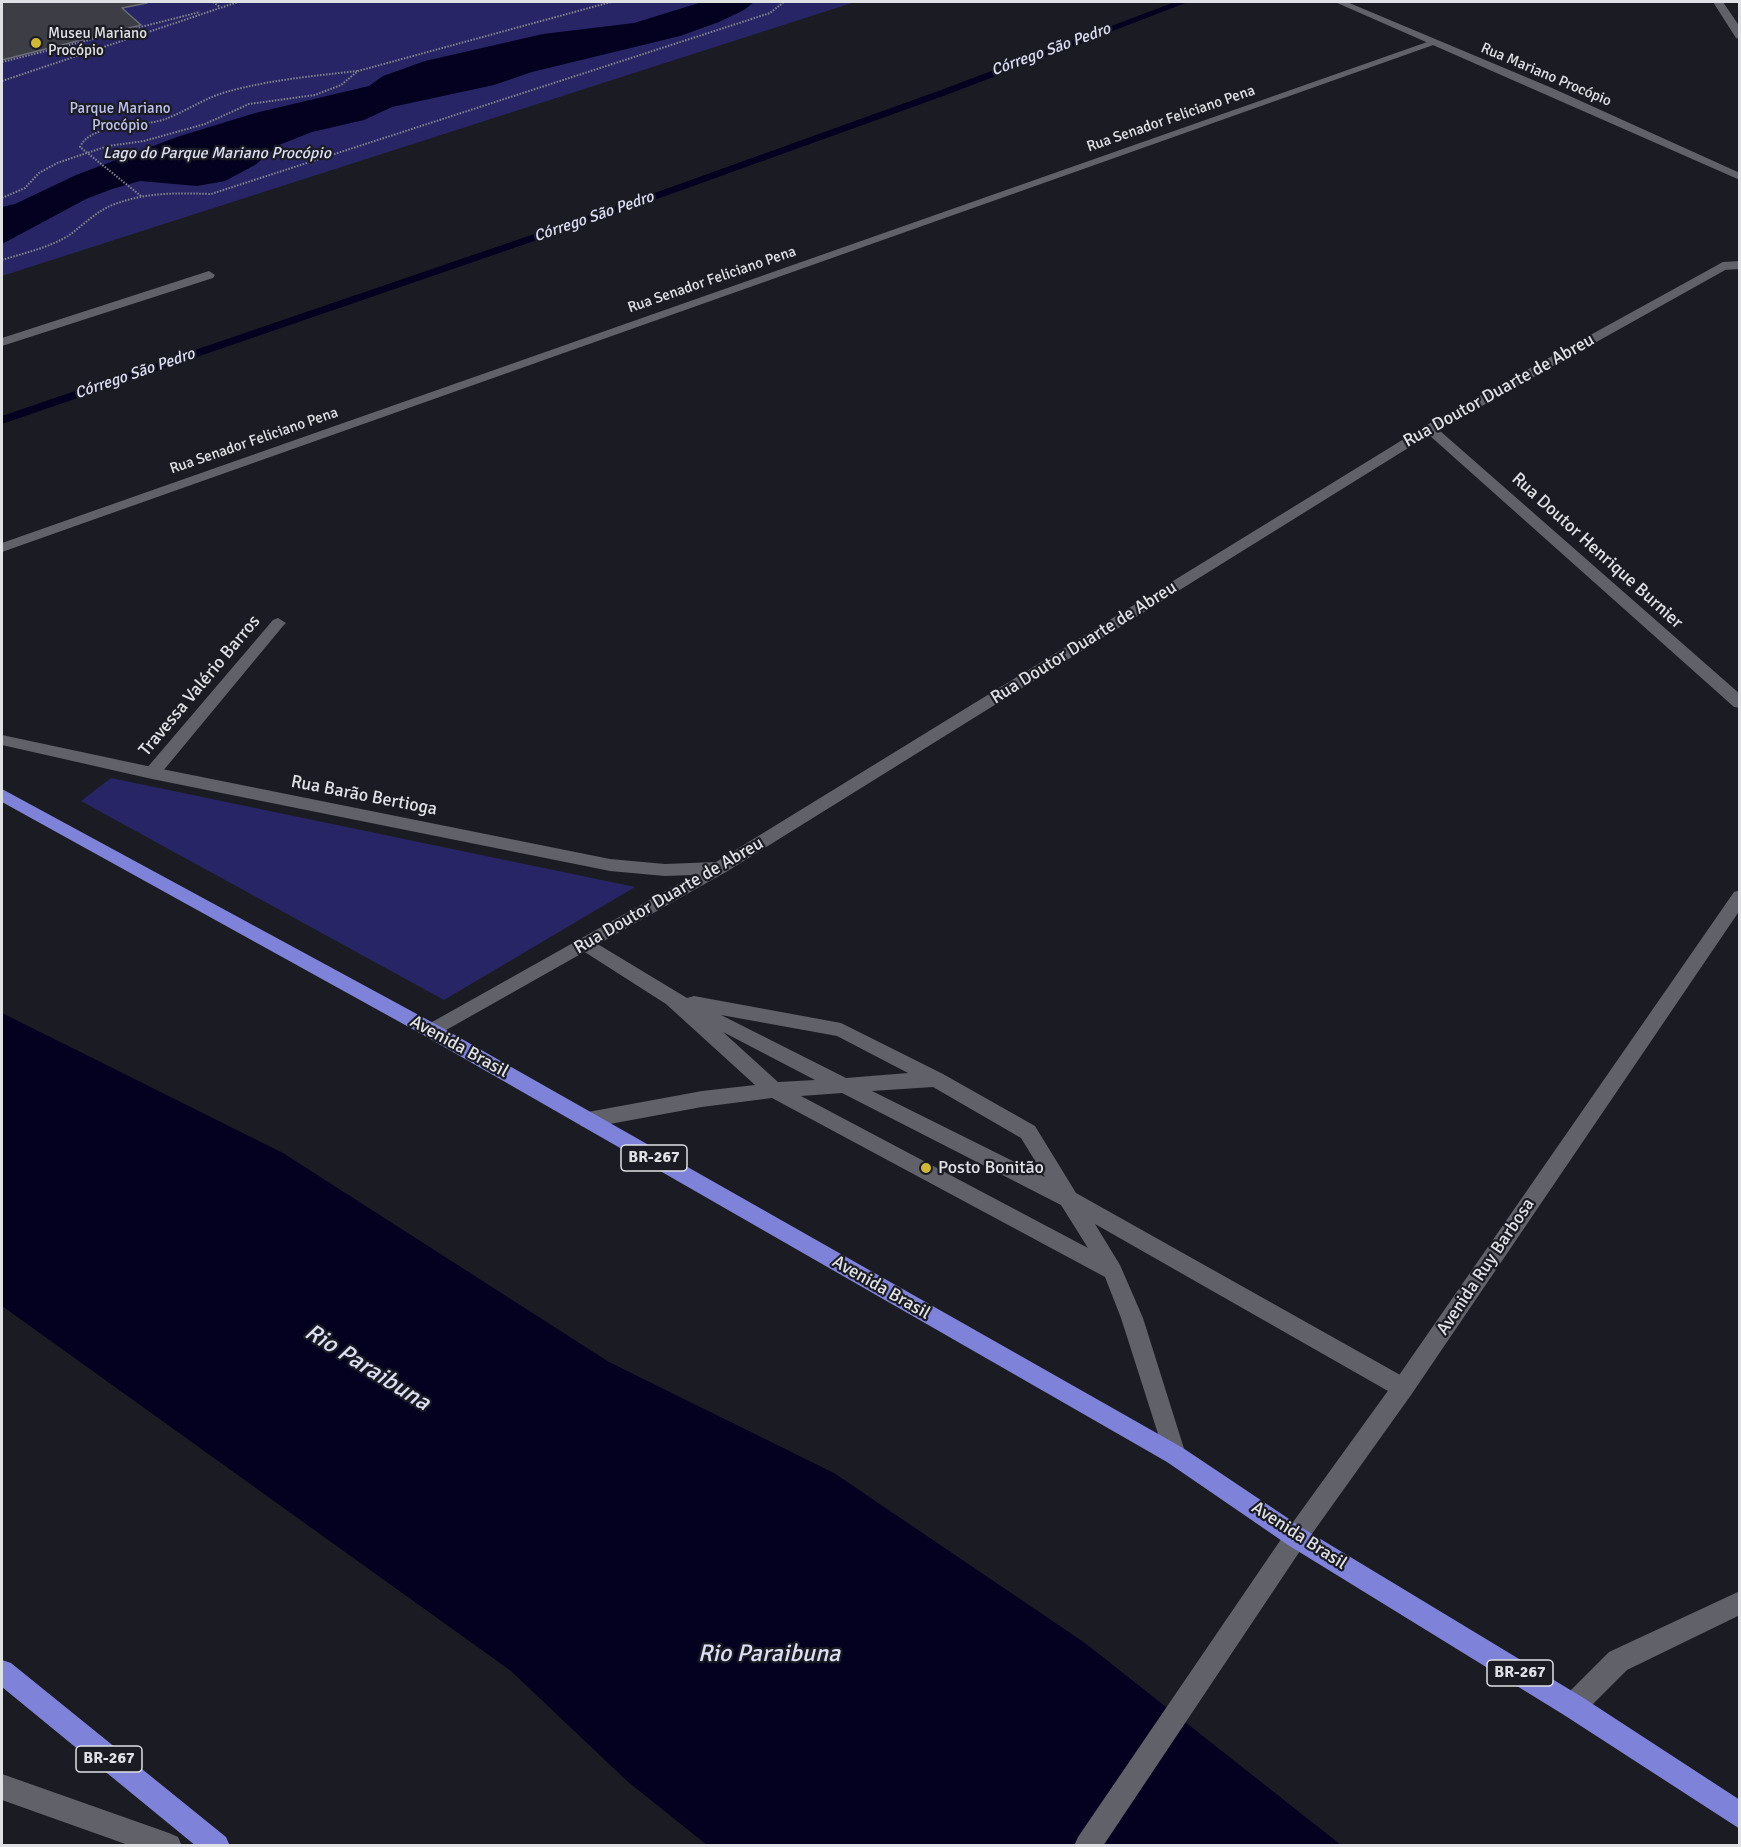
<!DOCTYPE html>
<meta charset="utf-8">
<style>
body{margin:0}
#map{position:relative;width:1741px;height:1847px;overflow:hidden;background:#1b1c23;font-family:Signika,sans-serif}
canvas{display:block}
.frame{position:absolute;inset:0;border:3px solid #e0e1e5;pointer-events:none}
</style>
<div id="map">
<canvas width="1741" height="1847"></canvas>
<div class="frame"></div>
</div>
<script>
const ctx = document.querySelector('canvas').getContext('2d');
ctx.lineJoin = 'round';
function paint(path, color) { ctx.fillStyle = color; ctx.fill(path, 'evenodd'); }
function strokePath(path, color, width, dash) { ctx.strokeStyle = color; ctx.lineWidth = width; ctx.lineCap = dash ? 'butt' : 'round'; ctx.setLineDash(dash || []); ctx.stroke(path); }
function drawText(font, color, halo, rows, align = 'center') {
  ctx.font = font + ' Signika,sans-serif'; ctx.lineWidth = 4.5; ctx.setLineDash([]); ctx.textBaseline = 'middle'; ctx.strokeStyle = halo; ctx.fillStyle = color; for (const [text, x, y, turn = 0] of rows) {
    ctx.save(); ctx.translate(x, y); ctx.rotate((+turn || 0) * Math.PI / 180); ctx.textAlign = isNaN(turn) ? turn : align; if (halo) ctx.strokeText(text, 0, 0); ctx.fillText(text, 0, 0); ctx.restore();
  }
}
paint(new Path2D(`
 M 2,2 L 855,2 L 2,276 Z
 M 111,778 L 635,887 L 444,1000 L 81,801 Z`), '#272565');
paint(new Path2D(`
 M 702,2 L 754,2 L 744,10 L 719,22 L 680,36 L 532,72 L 494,85 L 392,107 L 364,120 L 312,132 L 279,145 L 255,165 L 225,181 L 197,186 L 140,181 L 112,189 L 86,199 L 2,244 L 2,207 L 15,204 L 76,175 L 177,137 L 255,113 L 369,86 L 383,76 L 425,61 L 543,34 L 634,23 Z
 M 2,1013 L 283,1153 L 609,1362 L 834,1473 L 1085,1643 L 1341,1845 L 707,1845 L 627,1781 L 511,1671 L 2,1306 Z`), '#040020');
paint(new Path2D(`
 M 1175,2 L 1188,2 L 949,94 L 671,194 L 2,424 L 2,416 L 663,190 L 941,90 Z`), '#040020');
const building = new Path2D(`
 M 2,2 L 146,2 L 147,3 L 122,8 L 141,25 L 2,60 Z`);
paint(building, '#3d3e45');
strokePath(building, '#6c6d75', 1.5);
strokePath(new Path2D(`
 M 213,2 L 220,7
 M 2,62 L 200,12
 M 2,81 L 238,2
 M 141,196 L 80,147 C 91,122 145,128 168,118 C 188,110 205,98 226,92 C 269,80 313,76 357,71
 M 2,198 L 25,188 L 39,173 L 57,163 L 108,146 L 144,141 L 205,124 L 249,104 L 315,95 L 341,85 L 358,71 L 611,2
 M 2,260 C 24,253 48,248 68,236 C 85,224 98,209 118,203 C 149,192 179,193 211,194 L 770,13 L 784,2`), '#86878c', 2, [1.5, 1.5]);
paint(new Path2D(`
 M 1740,261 L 1740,269 L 1723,270 L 1717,266 L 1723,262 Z
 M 209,271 L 215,275 L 213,278 L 2,346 L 2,338 Z
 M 278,618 L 286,623 L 283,626 L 158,777 L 146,777 L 144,773 L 146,769 L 273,620 Z
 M 586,937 L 687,998 L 694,996 L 841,1023 L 943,1074 L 1035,1126 L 1076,1193 L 1411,1381 L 1414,1388 L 1411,1395 L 1403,1398 L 1395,1395 L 1095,1224 L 1120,1265 L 1143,1318 L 1186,1455 L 1183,1462 L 1175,1465 L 1167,1462 L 1121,1318 L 1105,1277 L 772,1098 L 702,1107 L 588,1128 L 581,1126 L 578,1120 L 581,1114 L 588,1112 L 702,1091 L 755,1085 L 666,1004 L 580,949 L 577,944 L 580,939 ZM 721,1015 L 837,1036 L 908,1073 L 846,1078 ZM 723,1032 L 815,1080 L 778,1082 ZM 933,1087 L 1021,1138 L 1045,1177 L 872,1091 ZM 842,1093 L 1061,1205 L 1088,1248 L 801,1096 Z`), '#606169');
paint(new Path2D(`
 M 1430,41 L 1439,43 L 2,552 L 2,543 Z
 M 1723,262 L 1729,266 L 1727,269 L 1439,430 L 1740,694 L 1740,708 L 1734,707 L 1429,435 L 726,872 L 432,1038 L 425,1036 L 423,1031 L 425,1026 L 694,875 L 665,876 L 610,871 L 152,779 L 2,745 L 2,735 L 152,767 L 610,859 L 665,864 L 716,862 L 1425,426 Z
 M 1740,1591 L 1740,1615 L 1627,1670 L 1582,1715 L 1573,1718 L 1564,1715 L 1561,1706 L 1564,1697 L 1609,1652 Z
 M 2,1774 L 169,1833 L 178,1837 L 182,1846 L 131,1846 L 2,1800 Z`), '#606169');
paint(new Path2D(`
 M 1713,2 L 1723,2 L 1740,27 L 1740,39 L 1736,38 Z
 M 1740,890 L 1740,910 L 1411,1395 L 1304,1545 L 1103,1846 L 1074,1846 L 1078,1837 L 1288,1529 L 1395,1381 L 1734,892 Z`), '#606169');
paint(new Path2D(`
 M 1335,2 L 1347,2 L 1552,88 L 1740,173 L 1740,180 Z`), '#606169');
paint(new Path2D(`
 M 2,789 L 439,1026 L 1183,1448 L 1304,1529 L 1582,1697 L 1740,1800 L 1740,1829 L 1564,1715 L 1288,1545 L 1167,1462 L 425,1036 L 2,802 Z
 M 2,1660 L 11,1663 L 226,1837 L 230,1846 L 196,1846 L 2,1687 Z`), '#7e82d8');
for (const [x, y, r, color] of [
 [36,43,6,"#cfb837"],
 [926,1168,6,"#cfb837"]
]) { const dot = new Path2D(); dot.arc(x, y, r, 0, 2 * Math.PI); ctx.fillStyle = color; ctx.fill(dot); strokePath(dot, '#1b1c23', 2); }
drawText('15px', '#e0e1e5', '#1b1c23', [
 ["Museu Mariano",48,34],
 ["Procópio",48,51]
], 'left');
drawText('15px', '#e0e1e5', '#1b1c23', [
 ["Rua Mariano Procópio",1546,75,23],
 ["Rua Senador Feliciano Pena",1171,119,-19],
 ["Rua Senador Feliciano Pena",712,280,-19],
 ["Rua Senador Feliciano Pena",254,441,-19]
]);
drawText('15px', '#bec3ee', '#1b1c23', [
 ["Parque Mariano",120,109],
 ["Procópio",120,126]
]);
drawText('italic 16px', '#dcdff5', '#1b1c23', [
 ["Córrego São Pedro",1051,50,-20],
 ["Lago do Parque Mariano Procópio",217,154],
 ["Córrego São Pedro",594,217,-19],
 ["Córrego São Pedro",135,374,-19]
]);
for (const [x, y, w] of [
 [654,1158,66],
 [1520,1673,66],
 [109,1759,66]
]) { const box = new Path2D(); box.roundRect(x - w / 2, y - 13, w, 26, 4.5); ctx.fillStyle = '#1b1c23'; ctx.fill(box); strokePath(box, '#e0e1e5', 1.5); }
drawText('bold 16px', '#e0e1e5', null, [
 ["BR-267",654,1158],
 ["BR-267",1520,1673],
 ["BR-267",109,1759]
]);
drawText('18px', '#e0e1e5', '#1b1c23', [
 ["Rua Doutor Duarte de Abreu",1499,391,-29],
 ["Rua Doutor Henrique Burnier",1597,551,42],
 ["Rua Doutor Duarte de Abreu",1084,643,-32],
 ["Travessa Valério Barros",200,686,-50],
 ["Rua Barão Bertioga",364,796,11],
 ["Rua Doutor Duarte de Abreu",669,896,-30],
 ["Avenida Brasil",459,1047,29],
 ["Avenida Ruy Barbosa",1486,1267,-56],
 ["Avenida Brasil",881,1288,30],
 ["Avenida Brasil",1299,1536,33]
]);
drawText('18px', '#e0e1e5', '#1b1c23', [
 ["Posto Bonitão",938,1168]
], 'left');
drawText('italic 24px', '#dcdff5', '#1b1c23', [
 ["Rio Paraibuna",367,1368,32],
 ["Rio Paraibuna",769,1655]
]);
</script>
